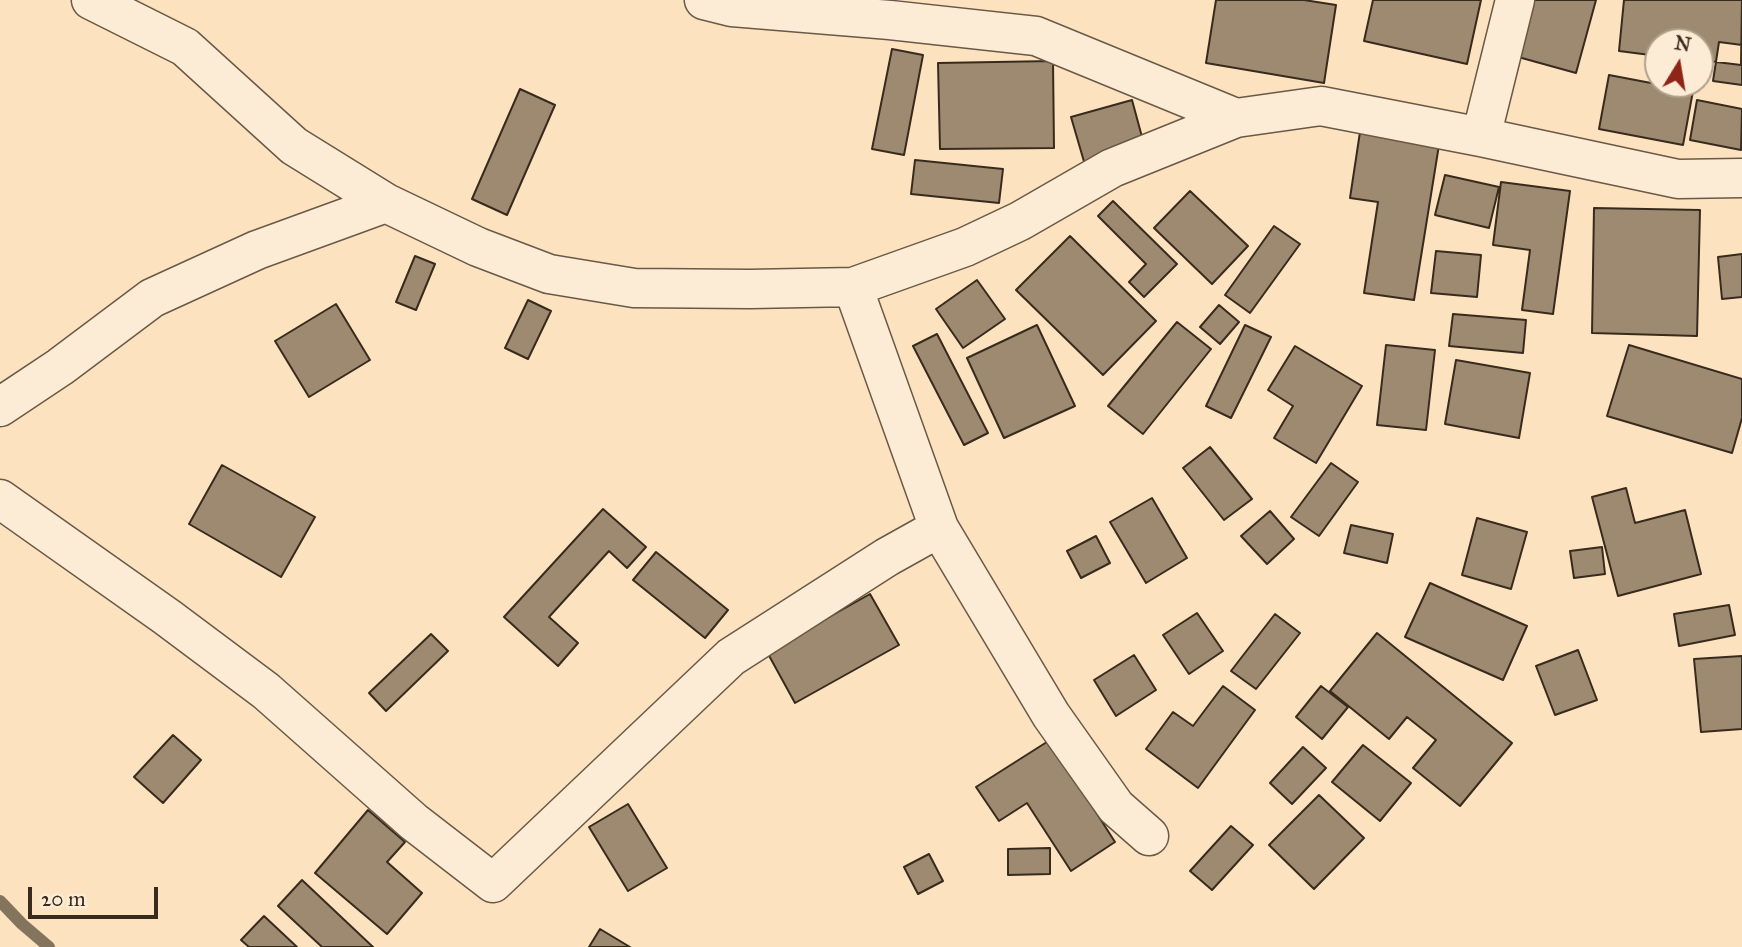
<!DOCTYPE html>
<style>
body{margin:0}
#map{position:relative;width:1742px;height:947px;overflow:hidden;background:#fce2bf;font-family:"IM FELL Great Primer",serif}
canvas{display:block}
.north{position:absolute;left:1644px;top:28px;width:70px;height:70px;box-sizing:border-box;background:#fdecd5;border:2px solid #ae9f8b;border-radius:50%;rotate:11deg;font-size:19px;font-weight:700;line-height:28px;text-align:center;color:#382b1d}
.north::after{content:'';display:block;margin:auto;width:24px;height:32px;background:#8f2418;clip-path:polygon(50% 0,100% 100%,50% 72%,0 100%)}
.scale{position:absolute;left:28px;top:887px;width:130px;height:32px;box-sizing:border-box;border:4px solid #382b1d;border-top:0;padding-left:9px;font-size:21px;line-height:24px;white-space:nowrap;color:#382b1d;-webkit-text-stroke:5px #fdecd5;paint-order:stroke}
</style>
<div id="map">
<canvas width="1742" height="947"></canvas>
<div class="north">N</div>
<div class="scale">20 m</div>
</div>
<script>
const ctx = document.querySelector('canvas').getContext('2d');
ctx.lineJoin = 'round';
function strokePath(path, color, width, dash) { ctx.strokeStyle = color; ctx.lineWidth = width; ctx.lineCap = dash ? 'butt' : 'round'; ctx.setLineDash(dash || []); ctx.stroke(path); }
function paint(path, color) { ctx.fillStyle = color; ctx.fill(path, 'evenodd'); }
strokePath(new Path2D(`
 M 0,901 L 22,924 L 49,947`), '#85745d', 12);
const building = new Path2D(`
 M 1216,0 L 1304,0 L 1336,5 L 1324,83 L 1206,63 Z
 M 1373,0 L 1481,0 L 1467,64 L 1364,41 Z
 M 1526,0 L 1596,0 L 1576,73 L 1511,55 Z
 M 1624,0 L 1742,0 L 1741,65 L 1700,60 L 1700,42 L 1658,42 L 1658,56 L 1619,51 Z
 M 1719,42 L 1742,45 L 1742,85 L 1713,81 Z
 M 892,49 L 923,55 L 904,155 L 872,149 Z
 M 1053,61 L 1054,148 L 940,149 L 938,63 Z
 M 1609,75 L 1693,91 L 1683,145 L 1599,129 Z
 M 520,89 L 555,105 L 507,215 L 472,199 Z
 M 1132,100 L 1145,148 L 1085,165 L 1071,117 Z
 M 1697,100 L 1742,109 L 1741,150 L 1690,140 Z
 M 1360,132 L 1439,145 L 1414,300 L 1364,293 L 1378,202 L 1350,198 Z
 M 915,160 L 1003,169 L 999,203 L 911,194 Z
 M 1445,175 L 1499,187 L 1489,228 L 1435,215 Z
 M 1501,182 L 1570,191 L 1553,314 L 1522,310 L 1530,250 L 1493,245 Z
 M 1190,191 L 1248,246 L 1212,284 L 1154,228 Z
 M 1113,201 L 1177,264 L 1144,297 L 1129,282 L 1146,264 L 1098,216 Z
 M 1594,208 L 1700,210 L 1697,336 L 1592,333 Z
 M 1274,226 L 1300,244 L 1250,313 L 1225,295 Z
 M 1070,236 L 1156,321 L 1103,375 L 1016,290 Z
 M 1436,251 L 1481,255 L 1477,297 L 1431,293 Z
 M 1742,254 L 1742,297 L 1722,299 L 1718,257 Z
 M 415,256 L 435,264 L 416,310 L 396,302 Z
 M 977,280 L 1005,319 L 963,348 L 936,309 Z
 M 528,300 L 551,311 L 528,359 L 505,348 Z
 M 336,304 L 370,360 L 309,397 L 275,341 Z
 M 1219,305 L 1239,322 L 1220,344 L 1200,327 Z
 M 1453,314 L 1526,320 L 1523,353 L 1449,346 Z
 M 1177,322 L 1211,349 L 1143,434 L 1108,406 Z
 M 1037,325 L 1075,406 L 1004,438 L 967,358 Z
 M 1245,325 L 1271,337 L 1231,418 L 1206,406 Z
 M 937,334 L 988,433 L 964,445 L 913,346 Z
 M 1386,345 L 1435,350 L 1426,430 L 1377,425 Z
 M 1629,345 L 1742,379 L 1742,418 L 1732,453 L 1607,416 Z
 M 1295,346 L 1362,386 L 1316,463 L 1274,438 L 1293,406 L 1268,390 Z
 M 1456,360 L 1530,373 L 1519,438 L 1445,424 Z
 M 1210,447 L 1252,499 L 1224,520 L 1183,468 Z
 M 1331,463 L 1358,482 L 1319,536 L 1291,517 Z
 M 222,465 L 315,517 L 281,577 L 189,524 Z
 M 1626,488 L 1635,523 L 1685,510 L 1701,574 L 1618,596 L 1592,497 Z
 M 1152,498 L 1187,558 L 1146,583 L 1110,522 Z
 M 603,509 L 646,547 L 627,568 L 609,551 L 549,617 L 578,643 L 558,666 L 504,617 Z
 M 1270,511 L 1294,539 L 1267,564 L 1241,536 Z
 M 1477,518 L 1527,532 L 1511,589 L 1462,575 Z
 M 1351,525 L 1393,534 L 1387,563 L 1344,553 Z
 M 1096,536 L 1110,563 L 1081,578 L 1067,551 Z
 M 1602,547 L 1605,574 L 1574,578 L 1570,551 Z
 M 656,552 L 728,610 L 705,638 L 633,580 Z
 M 1430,583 L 1527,626 L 1503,680 L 1405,637 Z
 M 870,594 L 899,645 L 795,703 L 767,652 Z
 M 1729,605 L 1735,635 L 1679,646 L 1674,614 Z
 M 1197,613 L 1223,651 L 1189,674 L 1163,635 Z
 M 1275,614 L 1300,633 L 1256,689 L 1231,671 Z
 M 1377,633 L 1512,743 L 1460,806 L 1413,768 L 1436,740 L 1407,717 L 1389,739 L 1330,691 Z
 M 431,634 L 448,651 L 386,711 L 369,693 Z
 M 1578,650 L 1597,700 L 1555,715 L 1536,666 Z
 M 1134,655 L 1156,690 L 1116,716 L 1094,680 Z
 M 1742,656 L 1742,729 L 1701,732 L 1694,659 Z
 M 1223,686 L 1255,710 L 1198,788 L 1146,749 L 1173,712 L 1193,726 Z
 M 1321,686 L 1348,707 L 1322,739 L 1296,717 Z
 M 173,735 L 201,760 L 163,803 L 134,777 Z
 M 1050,740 L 1115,842 L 1071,871 L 1027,803 L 999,821 L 976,787 Z
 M 1363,745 L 1411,783 L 1380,821 L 1332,782 Z
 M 1303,747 L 1326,768 L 1292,804 L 1270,783 Z
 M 1319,795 L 1364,838 L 1314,889 L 1269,845 Z
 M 628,804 L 667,868 L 628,891 L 589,827 Z
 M 368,810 L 405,842 L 387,862 L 422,893 L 387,934 L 315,873 Z
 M 1231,826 L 1253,845 L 1212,890 L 1190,871 Z
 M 1050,848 L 1050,874 L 1008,875 L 1008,849 Z
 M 929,854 L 943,881 L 918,894 L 904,867 Z
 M 302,880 L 373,947 L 322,947 L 278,906 Z
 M 264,916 L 297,947 L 249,947 L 241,940 Z
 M 600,929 L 630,947 L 589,947 Z`);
paint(building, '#9e8a71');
strokePath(building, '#382b1d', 2);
const minor = new Path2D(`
 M 91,0 L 185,47 L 294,146 L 386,203 L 478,247 L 549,274 L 634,288 L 750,289 L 853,287 L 965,247 L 1020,221 L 1112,168 L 1236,118 L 1321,106 L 1481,137 L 1678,179 L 1742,178
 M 704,0 L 732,7 L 890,20 L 1036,36 L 1236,118
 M 1481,137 L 1515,0
 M 853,287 L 939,528 L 1051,715 L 1116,807 L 1149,836
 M 0,407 L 60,367 L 152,298 L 257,250 L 386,203
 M 0,499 L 167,617 L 266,691 L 414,822 L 493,883 L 731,657 L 887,557 L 939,528`);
strokePath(minor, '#695946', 41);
strokePath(minor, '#fdecd5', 38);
</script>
